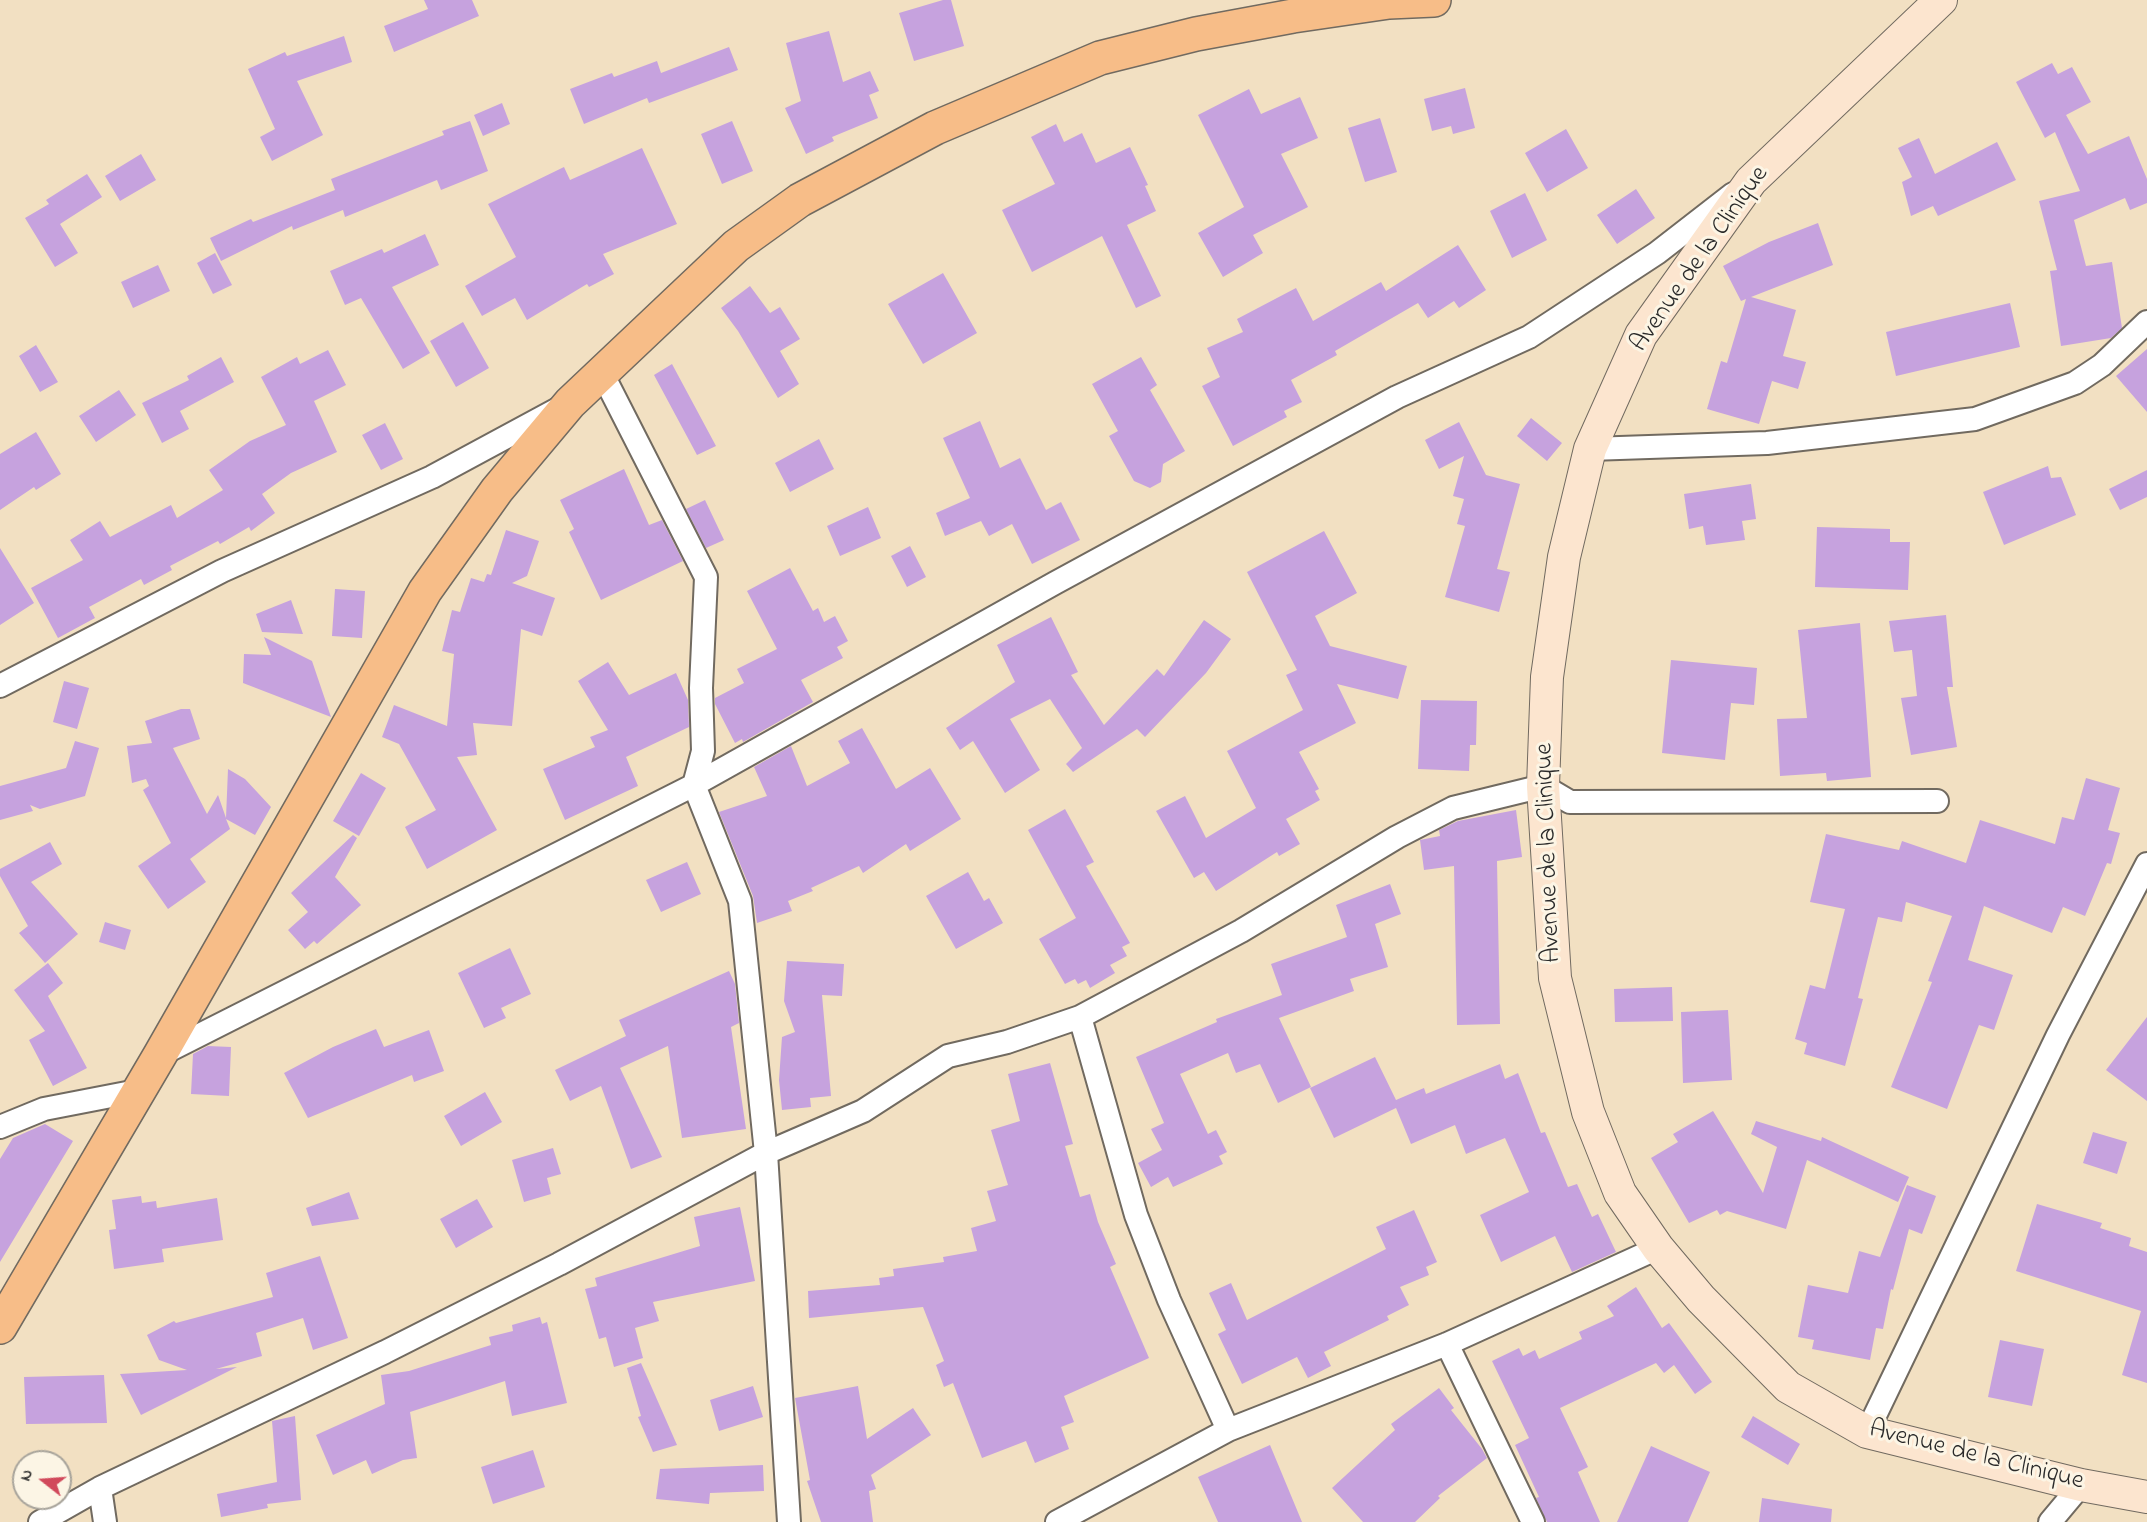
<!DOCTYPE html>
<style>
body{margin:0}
#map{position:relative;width:2147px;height:1522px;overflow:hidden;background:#f2e0c2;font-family:"Indie Flower",sans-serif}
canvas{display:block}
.north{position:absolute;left:12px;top:1450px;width:60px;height:60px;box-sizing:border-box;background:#fcf5e5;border:2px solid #a8a49b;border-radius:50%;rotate:287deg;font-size:16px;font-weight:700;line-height:24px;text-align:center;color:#2b2b2b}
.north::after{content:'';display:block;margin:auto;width:21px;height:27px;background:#d1495b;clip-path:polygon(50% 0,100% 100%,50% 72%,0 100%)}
</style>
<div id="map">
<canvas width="2147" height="1522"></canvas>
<div class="north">N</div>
</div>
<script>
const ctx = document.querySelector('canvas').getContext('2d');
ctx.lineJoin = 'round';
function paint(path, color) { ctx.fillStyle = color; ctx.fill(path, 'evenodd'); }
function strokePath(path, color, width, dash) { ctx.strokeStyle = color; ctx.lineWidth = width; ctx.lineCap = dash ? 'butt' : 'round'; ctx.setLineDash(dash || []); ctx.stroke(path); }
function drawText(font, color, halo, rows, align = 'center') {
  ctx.font = font + ' "Indie Flower",sans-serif'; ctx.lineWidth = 6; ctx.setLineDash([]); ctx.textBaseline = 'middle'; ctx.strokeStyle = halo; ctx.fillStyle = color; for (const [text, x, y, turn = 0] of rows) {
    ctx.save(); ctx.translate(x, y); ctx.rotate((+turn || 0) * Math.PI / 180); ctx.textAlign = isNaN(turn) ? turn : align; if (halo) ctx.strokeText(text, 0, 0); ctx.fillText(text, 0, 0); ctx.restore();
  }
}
paint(new Path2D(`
 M 424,0 L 472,0 L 479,16 L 394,52 L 384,26 L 428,9 Z
 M 943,0 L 951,0 L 964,46 L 914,61 L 899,13 Z
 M 829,31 L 843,82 L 870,71 L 879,91 L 869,95 L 878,118 L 832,137 L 834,141 L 806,154 L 785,108 L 801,101 L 786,43 Z
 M 344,36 L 352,62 L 297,81 L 323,135 L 272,161 L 260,137 L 275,129 L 248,69 L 285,52 L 287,56 Z
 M 729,47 L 738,70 L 649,103 L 647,98 L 584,124 L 570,89 L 612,73 L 614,77 L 657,61 L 661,73 Z
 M 2052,63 L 2058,74 L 2072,67 L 2091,102 L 2066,115 L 2088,154 L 2129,136 L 2147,179 L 2147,203 L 2130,210 L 2125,198 L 2074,220 L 2086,266 L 2112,262 L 2122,328 L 2111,338 L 2061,346 L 2050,271 L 2057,270 L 2039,201 L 2080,191 L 2055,132 L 2045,138 L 2016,82 Z
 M 1465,88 L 1475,128 L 1453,134 L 1451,126 L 1432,131 L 1424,99 Z
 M 1249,89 L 1261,114 L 1300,97 L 1318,138 L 1281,154 L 1308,207 L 1253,235 L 1263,253 L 1223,277 L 1198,233 L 1244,207 L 1198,115 Z
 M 502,103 L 510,124 L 483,136 L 474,115 Z
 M 1380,118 L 1397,172 L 1365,182 L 1348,128 Z
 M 470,121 L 488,171 L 441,190 L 437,180 L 345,217 L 343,210 L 293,230 L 292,226 L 221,261 L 210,238 L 251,219 L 253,222 L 335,190 L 331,179 L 444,135 L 442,131 Z
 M 732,121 L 753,171 L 722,184 L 701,134 Z
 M 1056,124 L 1064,142 L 1082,133 L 1096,163 L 1130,147 L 1148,185 L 1145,186 L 1156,211 L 1127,225 L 1161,296 L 1136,308 L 1102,236 L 1032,272 L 1002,210 L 1055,184 L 1031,137 Z
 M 1566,129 L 1588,168 L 1547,192 L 1525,153 Z
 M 1919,138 L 1935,174 L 1997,142 L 2016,180 L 1938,216 L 1933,206 L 1911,216 L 1902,182 L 1912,177 L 1898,148 Z
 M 642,148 L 677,224 L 603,254 L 614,274 L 589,287 L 587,284 L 527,320 L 515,298 L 482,316 L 465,286 L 516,257 L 488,204 L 564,167 L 570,180 Z
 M 141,154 L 156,180 L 120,201 L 105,176 Z
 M 87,174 L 102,197 L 60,224 L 78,253 L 55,267 L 25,218 L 49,204 L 46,200 Z
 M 1636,189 L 1655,218 L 1617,244 L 1597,215 Z
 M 1525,193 L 1547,240 L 1512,258 L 1490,211 Z
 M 1818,223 L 1833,265 L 1751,297 L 1796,310 L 1783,356 L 1806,362 L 1798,389 L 1772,381 L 1759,424 L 1707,409 L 1721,361 L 1727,363 L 1746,299 L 1741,301 L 1723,266 L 1769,242 Z
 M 425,234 L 439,265 L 392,287 L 430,353 L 403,369 L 361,298 L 345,305 L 330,271 L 382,249 L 384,253 Z
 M 1458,245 L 1486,290 L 1459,308 L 1454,301 L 1428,318 L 1418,303 L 1335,351 L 1337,355 L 1291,380 L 1302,402 L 1284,411 L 1287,417 L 1233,446 L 1202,386 L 1220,377 L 1207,348 L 1243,332 L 1237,319 L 1296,288 L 1313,321 L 1381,282 L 1386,291 Z
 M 215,253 L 232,285 L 213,294 L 197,263 Z
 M 158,265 L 170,291 L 133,308 L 121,282 Z
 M 943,273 L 977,333 L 923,364 L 888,304 Z
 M 750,286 L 770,313 L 780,307 L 800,339 L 780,351 L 799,384 L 778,398 L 738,331 L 721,308 Z
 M 2010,303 L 2020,347 L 1896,376 L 1886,332 Z
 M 463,322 L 489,368 L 456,387 L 430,341 Z
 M 36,345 L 58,382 L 40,392 L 19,356 Z
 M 2147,349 L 2147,412 L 2116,376 Z
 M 328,350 L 346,385 L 314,401 L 337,452 L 291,473 L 262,494 L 275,513 L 251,531 L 249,527 L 220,544 L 218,541 L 170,566 L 172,570 L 144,585 L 141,579 L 89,607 L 95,618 L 58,638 L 31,588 L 83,560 L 70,540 L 100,521 L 110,537 L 171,505 L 177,518 L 223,490 L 209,470 L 250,441 L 286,425 L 261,377 L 297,357 L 300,364 Z
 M 221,357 L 234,382 L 180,411 L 189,429 L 162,443 L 142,403 L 189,380 L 187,376 Z
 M 1141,357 L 1157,385 L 1150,390 L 1185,451 L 1163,464 L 1161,482 L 1150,488 L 1134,481 L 1109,436 L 1118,431 L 1092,384 Z
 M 672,364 L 716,446 L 697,455 L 654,375 Z
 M 119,390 L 136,415 L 96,442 L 79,416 Z
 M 1531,418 L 1562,443 L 1547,461 L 1517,436 Z
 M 980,421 L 1000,468 L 1020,458 L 1046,510 L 1061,502 L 1080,540 L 1032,564 L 1012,524 L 989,536 L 981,521 L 945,536 L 936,513 L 970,498 L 943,438 Z
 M 1459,422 L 1486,475 L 1520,484 L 1497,569 L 1510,572 L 1499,612 L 1445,597 L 1465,526 L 1457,524 L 1464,499 L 1453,496 L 1464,456 L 1439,469 L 1425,440 Z
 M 385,423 L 403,459 L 381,470 L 362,435 Z
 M 36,432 L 61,474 L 36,490 L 34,487 L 0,510 L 0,454 Z
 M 819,439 L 834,469 L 790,492 L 775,463 Z
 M 2048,466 L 2051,478 L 2061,477 L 2076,515 L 2004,545 L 1983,492 Z
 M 624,469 L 649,525 L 662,520 L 683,561 L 601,600 L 569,532 L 574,529 L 560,500 Z
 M 2147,470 L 2147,497 L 2120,510 L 2109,489 Z
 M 1751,484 L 1756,519 L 1742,521 L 1745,540 L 1706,545 L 1703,526 L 1689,529 L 1684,494 Z
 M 705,500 L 724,540 L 706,548 L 686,509 Z
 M 868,507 L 881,538 L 840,556 L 827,526 Z
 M 1817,527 L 1890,529 L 1890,542 L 1910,542 L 1908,590 L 1815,587 Z
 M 506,530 L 539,541 L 527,576 L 512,583 L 555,598 L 542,636 L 521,629 L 512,726 L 473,723 L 477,755 L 457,757 L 497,830 L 427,869 L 405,827 L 436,810 L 399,744 L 382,737 L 394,705 L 447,726 L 454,654 L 442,651 L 452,610 L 460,612 L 471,578 L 484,582 L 487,574 L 491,575 Z
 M 1324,531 L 1357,593 L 1315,616 L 1330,646 L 1407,666 L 1398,699 L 1337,684 L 1356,723 L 1299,752 L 1319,789 L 1315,791 L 1320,800 L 1286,819 L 1300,844 L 1279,856 L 1277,852 L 1216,891 L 1204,872 L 1194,878 L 1156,811 L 1185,796 L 1206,838 L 1256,808 L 1227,751 L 1303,710 L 1286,675 L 1297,670 L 1247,572 Z
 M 910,546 L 926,577 L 907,587 L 891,556 Z
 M 0,548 L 34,603 L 0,625 Z
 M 790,568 L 813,611 L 818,608 L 824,622 L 835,616 L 848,641 L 837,647 L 843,658 L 801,680 L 813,702 L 743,742 L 742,739 L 735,743 L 715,704 L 715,698 L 744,683 L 737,669 L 777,649 L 747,591 Z
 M 335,589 L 365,591 L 362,638 L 332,636 Z
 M 291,600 L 303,634 L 262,632 L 256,614 Z
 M 1946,615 L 1953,687 L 1947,687 L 1957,747 L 1911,755 L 1901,698 L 1917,696 L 1912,650 L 1894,652 L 1889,621 Z
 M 1051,617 L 1078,672 L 1071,675 L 1104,725 L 1157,669 L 1164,676 L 1204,620 L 1231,639 L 1206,673 L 1145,737 L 1137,729 L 1073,772 L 1066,764 L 1082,748 L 1050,699 L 1010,719 L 1040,770 L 1005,793 L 973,741 L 960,750 L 946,728 L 1015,682 L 997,645 Z
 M 1860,623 L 1871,777 L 1827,781 L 1826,773 L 1780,776 L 1777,719 L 1807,718 L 1798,630 Z
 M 264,637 L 312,661 L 331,717 L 243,683 L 244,654 L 271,655 Z
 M 1671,660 L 1757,668 L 1754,705 L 1731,703 L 1725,760 L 1662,753 Z
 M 608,662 L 629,695 L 676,673 L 688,700 L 689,727 L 626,757 L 638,786 L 565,820 L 543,769 L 595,747 L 590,737 L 608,730 L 578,681 Z
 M 64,681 L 89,688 L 77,729 L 53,722 Z
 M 1421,700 L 1477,701 L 1476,745 L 1470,745 L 1469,771 L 1418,769 Z
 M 181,709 L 190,709 L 200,739 L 173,748 L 207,814 L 218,795 L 226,818 L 228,769 L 245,779 L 271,807 L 255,835 L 226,819 L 230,829 L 190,859 L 206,882 L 168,909 L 138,866 L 171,843 L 143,790 L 149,786 L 146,779 L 132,783 L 127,746 L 152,743 L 145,721 Z
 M 862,728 L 896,789 L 930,768 L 961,819 L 910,851 L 906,844 L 863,873 L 859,866 L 811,888 L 813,891 L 788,901 L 792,911 L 757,923 L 753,896 L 719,812 L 767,796 L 754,767 L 791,746 L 807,786 L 850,763 L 838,741 Z
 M 75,741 L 99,748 L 85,796 L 40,809 L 30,805 L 33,811 L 0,820 L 0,786 L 66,768 Z
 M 361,773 L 386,788 L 359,836 L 333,821 Z
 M 2086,778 L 2120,788 L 2108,830 L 2120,833 L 2111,864 L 2107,863 L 2085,916 L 2063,907 L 2052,933 L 1984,906 L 1968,960 L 2013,975 L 1994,1030 L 1979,1025 L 1947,1109 L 1891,1087 L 1932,982 L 1928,981 L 1952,916 L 1906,902 L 1902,922 L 1878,917 L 1858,998 L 1863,999 L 1845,1066 L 1804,1054 L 1807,1043 L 1795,1039 L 1810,985 L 1825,989 L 1845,909 L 1810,902 L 1826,834 L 1899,850 L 1902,841 L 1966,863 L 1980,820 L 2055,844 L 2062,817 L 2074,820 Z
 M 1065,809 L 1094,862 L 1086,866 L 1130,943 L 1122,947 L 1127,956 L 1110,965 L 1115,973 L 1090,988 L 1086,980 L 1078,984 L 1075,979 L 1065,984 L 1039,939 L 1076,918 L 1028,830 Z
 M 1516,810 L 1522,857 L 1497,861 L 1500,1024 L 1457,1025 L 1454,866 L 1424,870 L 1420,840 L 1440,836 L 1439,830 L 1458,821 Z
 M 353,835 L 357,838 L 335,877 L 361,905 L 317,944 L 314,941 L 305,949 L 288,930 L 308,912 L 291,893 Z
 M 50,842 L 62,864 L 31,882 L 78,934 L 45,963 L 19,933 L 28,926 L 0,876 L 0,869 Z
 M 687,862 L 701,894 L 661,912 L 646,880 Z
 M 968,872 L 984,901 L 989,898 L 1003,923 L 956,949 L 926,896 Z
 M 1390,884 L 1401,914 L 1375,924 L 1388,967 L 1350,979 L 1354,991 L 1279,1018 L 1311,1087 L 1278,1103 L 1260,1064 L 1236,1073 L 1228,1053 L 1180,1074 L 1208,1134 L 1216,1130 L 1227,1152 L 1219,1156 L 1223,1164 L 1173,1187 L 1168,1177 L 1151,1187 L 1138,1163 L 1162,1150 L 1151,1129 L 1164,1123 L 1136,1057 L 1217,1022 L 1216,1019 L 1282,995 L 1271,964 L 1347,937 L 1336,905 Z
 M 105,922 L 131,930 L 125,950 L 99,942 Z
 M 510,948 L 531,994 L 501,1008 L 506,1018 L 484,1028 L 458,973 Z
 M 787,961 L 844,964 L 842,996 L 822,995 L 831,1096 L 810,1098 L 811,1107 L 782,1110 L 779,1080 L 782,1037 L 795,1032 L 784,1001 Z
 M 48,963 L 63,983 L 48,996 L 87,1068 L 53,1086 L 29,1040 L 45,1031 L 14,990 Z
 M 729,971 L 735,984 L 739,1023 L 731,1027 L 746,1129 L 682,1138 L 668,1046 L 620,1068 L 662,1157 L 631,1169 L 601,1086 L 570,1101 L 555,1070 L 626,1036 L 619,1020 Z
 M 1672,987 L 1673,1021 L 1615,1022 L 1614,989 Z
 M 1728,1010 L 1732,1080 L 1683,1083 L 1681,1012 Z
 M 2147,1017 L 2147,1101 L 2106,1070 Z
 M 376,1029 L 384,1047 L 429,1030 L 444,1071 L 414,1082 L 412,1075 L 308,1118 L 284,1073 L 333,1047 Z
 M 208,1046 L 231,1047 L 229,1096 L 191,1094 L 193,1054 Z
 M 1375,1057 L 1396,1100 L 1424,1088 L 1426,1094 L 1500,1064 L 1505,1079 L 1518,1073 L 1541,1133 L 1545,1132 L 1568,1187 L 1577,1184 L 1592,1217 L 1598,1214 L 1616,1252 L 1572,1272 L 1555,1236 L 1501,1262 L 1480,1215 L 1529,1192 L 1505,1138 L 1466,1154 L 1455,1125 L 1411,1144 L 1396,1108 L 1334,1138 L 1310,1088 Z
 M 1050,1063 L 1073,1144 L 1065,1146 L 1080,1197 L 1090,1194 L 1098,1222 L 1116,1264 L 1110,1267 L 1149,1358 L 1064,1396 L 1074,1422 L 1061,1427 L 1069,1449 L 1035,1463 L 1026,1441 L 982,1458 L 953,1383 L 944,1387 L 936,1365 L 944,1361 L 923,1307 L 809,1318 L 808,1291 L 880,1285 L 879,1278 L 894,1276 L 893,1269 L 944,1262 L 943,1257 L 977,1251 L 971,1228 L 996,1221 L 987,1191 L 1008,1185 L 991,1130 L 1020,1121 L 1008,1074 Z
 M 485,1092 L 502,1122 L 461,1146 L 444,1116 Z
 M 1713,1111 L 1763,1193 L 1777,1147 L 1751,1134 L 1756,1121 L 1821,1141 L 1822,1137 L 1909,1177 L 1898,1202 L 1807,1160 L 1786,1229 L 1727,1211 L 1720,1215 L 1717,1210 L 1689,1223 L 1651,1158 L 1678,1142 L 1673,1134 Z
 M 45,1124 L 73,1141 L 0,1262 L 0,1159 L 13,1138 Z
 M 2093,1132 L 2127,1142 L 2117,1174 L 2083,1163 Z
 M 553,1148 L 561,1174 L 547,1178 L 551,1194 L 524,1202 L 512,1160 Z
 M 1907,1185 L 1936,1196 L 1922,1234 L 1909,1229 L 1893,1290 L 1891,1289 L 1883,1329 L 1876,1328 L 1870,1360 L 1812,1349 L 1814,1340 L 1798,1337 L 1808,1285 L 1848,1293 L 1859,1251 L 1880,1257 Z
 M 349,1192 L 359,1219 L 312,1226 L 306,1208 Z
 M 141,1196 L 142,1203 L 156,1201 L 157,1208 L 217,1198 L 223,1240 L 162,1249 L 164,1262 L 114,1269 L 109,1230 L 116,1229 L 112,1200 Z
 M 477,1199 L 493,1227 L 456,1248 L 440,1219 Z
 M 2037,1204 L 2102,1223 L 2100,1228 L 2131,1238 L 2129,1246 L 2147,1252 L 2147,1383 L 2122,1375 L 2141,1311 L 2016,1271 Z
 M 740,1207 L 755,1281 L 653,1302 L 659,1321 L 635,1328 L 643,1358 L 614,1367 L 606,1337 L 599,1339 L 585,1289 L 597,1286 L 595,1278 L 700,1246 L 694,1217 Z
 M 1414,1210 L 1437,1262 L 1426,1267 L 1429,1275 L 1400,1287 L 1409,1305 L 1387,1316 L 1389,1320 L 1324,1352 L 1331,1366 L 1308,1378 L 1297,1357 L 1242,1384 L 1218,1334 L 1226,1330 L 1209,1293 L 1231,1283 L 1247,1320 L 1386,1249 L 1376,1227 Z
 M 320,1256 L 348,1338 L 313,1350 L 303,1318 L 256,1333 L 262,1356 L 216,1369 L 237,1367 L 141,1415 L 120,1374 L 187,1370 L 159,1360 L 147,1335 L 174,1321 L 176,1323 L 273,1297 L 266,1273 Z
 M 1636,1287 L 1662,1328 L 1669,1323 L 1712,1382 L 1695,1394 L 1674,1365 L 1664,1373 L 1656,1363 L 1560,1408 L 1588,1467 L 1578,1472 L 1600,1522 L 1547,1522 L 1536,1498 L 1539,1497 L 1515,1445 L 1529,1438 L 1492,1361 L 1519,1348 L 1523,1356 L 1535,1350 L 1539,1359 L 1582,1339 L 1579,1332 L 1614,1316 L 1607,1306 Z
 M 540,1317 L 542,1324 L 547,1322 L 567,1403 L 512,1416 L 505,1381 L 410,1412 L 417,1458 L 403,1460 L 372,1474 L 366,1460 L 333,1475 L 316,1435 L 385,1404 L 381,1375 L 409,1371 L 491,1345 L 489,1337 L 513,1331 L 512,1325 Z
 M 2000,1340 L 2044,1349 L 2032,1406 L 1988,1397 Z
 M 641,1363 L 677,1445 L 653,1452 L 638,1417 L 641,1416 L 627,1368 Z
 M 104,1375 L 107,1423 L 26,1424 L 24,1377 Z
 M 753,1386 L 763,1417 L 719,1431 L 710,1400 Z
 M 858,1386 L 867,1439 L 913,1408 L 931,1435 L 871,1475 L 876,1489 L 869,1491 L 873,1522 L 821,1522 L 807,1481 L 810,1480 L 795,1398 Z
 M 1439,1388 L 1454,1408 L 1451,1410 L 1482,1449 L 1487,1458 L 1438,1496 L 1440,1498 L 1415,1522 L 1363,1522 L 1332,1488 L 1395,1430 L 1391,1424 Z
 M 295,1416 L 301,1500 L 267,1504 L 268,1508 L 221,1517 L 217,1494 L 277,1482 L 272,1421 Z
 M 1753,1416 L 1800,1444 L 1788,1465 L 1741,1437 Z
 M 1270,1445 L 1302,1522 L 1218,1522 L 1198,1477 Z
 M 1651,1446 L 1710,1472 L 1688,1522 L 1617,1522 Z
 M 533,1450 L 545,1487 L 493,1504 L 481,1467 Z
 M 763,1465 L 764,1491 L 710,1493 L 709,1504 L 656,1499 L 660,1469 Z
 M 1762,1498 L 1832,1509 L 1831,1522 L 1759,1522 Z`), '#c6a2de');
const street = new Path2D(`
 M 602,373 L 706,577 L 701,688 L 703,751 L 694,785 L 740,901 L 766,1153 L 789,1522
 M 1590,449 L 1767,443 L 1975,419 L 2075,383 L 2102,365 L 2147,322
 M 0,686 L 222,571 L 432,477 L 558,409
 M 1080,1017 L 1136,1215 L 1169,1300 L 1228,1430
 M 160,1055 L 694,785 L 1055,583 L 1397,397 L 1529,337 L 1657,253 L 1733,194
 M 0,1127 L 44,1109 L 137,1091
 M 1447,1344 L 1533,1522
 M 1867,1432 L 2058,1035 L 2147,864
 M 100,1488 L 105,1522
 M 40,1522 L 100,1488 L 385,1352 L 559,1264 L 766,1153 L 863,1111 L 948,1056 L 1007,1042 L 1080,1017 L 1241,931 L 1397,837 L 1453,808 L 1543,786 L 1570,802 L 1937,801
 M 1057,1522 L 1228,1430 L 1447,1344 L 1658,1248
 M 2050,1522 L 2081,1485`);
const secondary = new Path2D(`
 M 1941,0 L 1751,181 L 1641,335 L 1590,449 L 1564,557 L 1547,677 L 1543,786 L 1555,978 L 1588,1112 L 1620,1193 L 1658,1248 L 1701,1299 L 1788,1387 L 1867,1432 L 2081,1485 L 2147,1497`);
const highway = new Path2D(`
 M 0,1327 L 160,1055 L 425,591 L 497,490 L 570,403 L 736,246 L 800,200 L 935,128 L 1100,58 L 1196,34 L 1293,16 L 1389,2 L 1434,0`);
strokePath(street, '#716a60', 26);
strokePath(secondary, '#716a60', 34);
strokePath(highway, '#716a60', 36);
strokePath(street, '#fff', 22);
strokePath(secondary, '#fce5cf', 32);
strokePath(highway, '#f7bd88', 33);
drawText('26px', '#2b2b2b', '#fcf5e5', [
 ["Avenue de la Clinique",1701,260,-55],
 ["Avenue de la Clinique",1550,853,-92],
 ["Avenue de la Clinique",1976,1457,14]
]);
</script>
